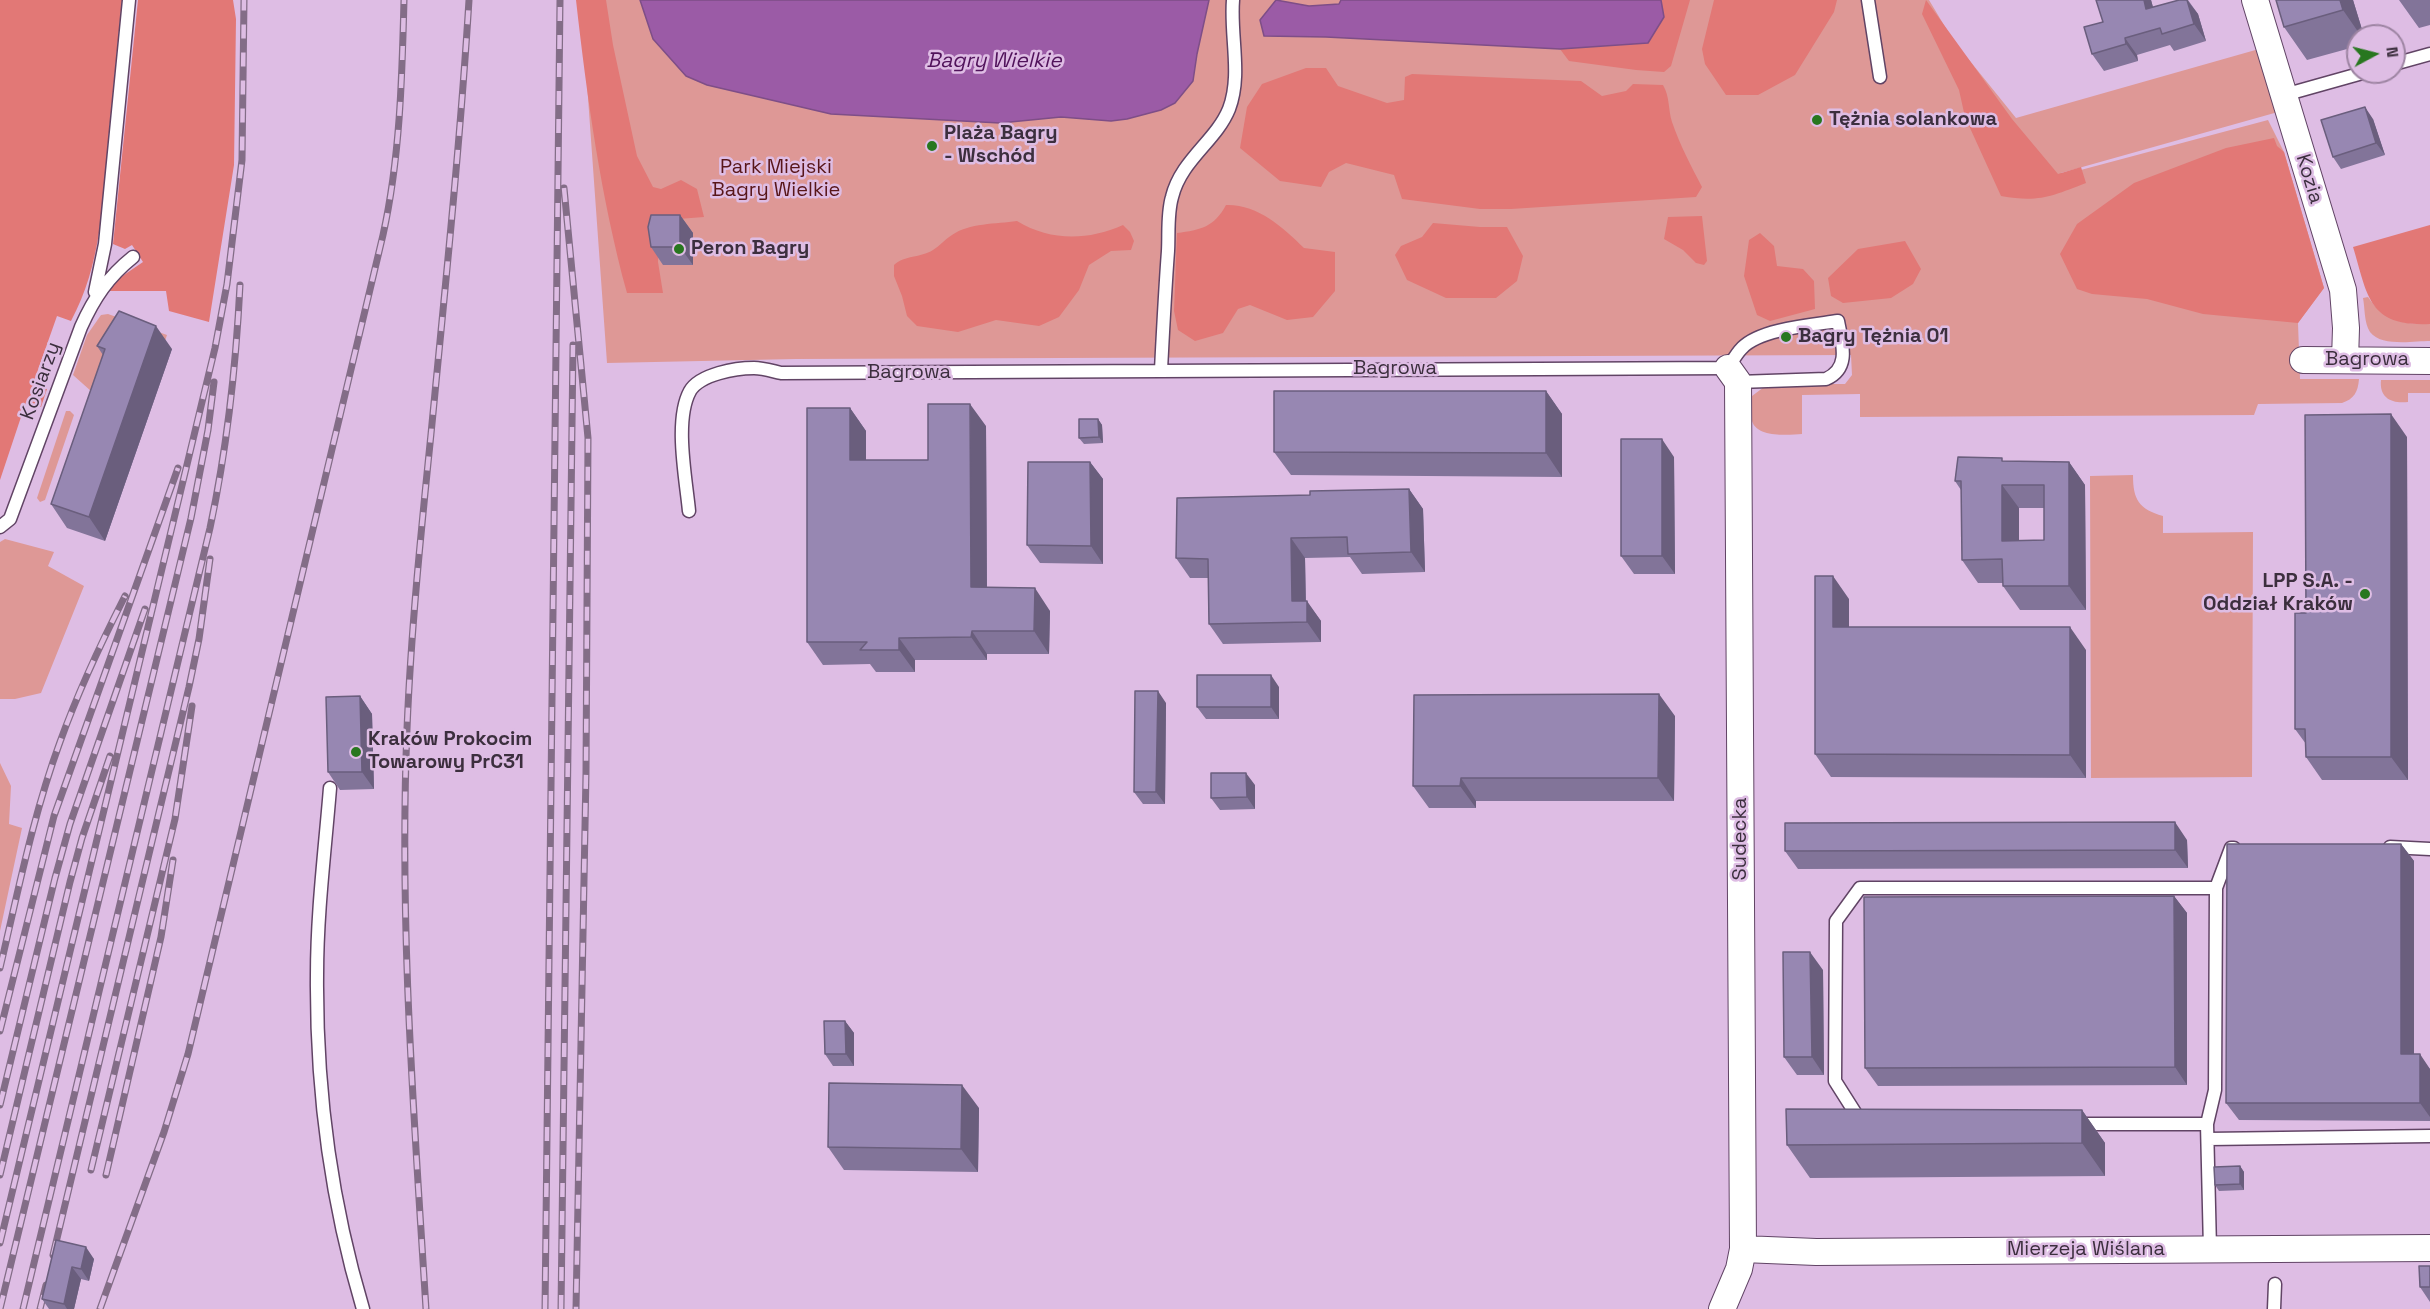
<!DOCTYPE html>
<meta charset="utf-8">
<style>
body{margin:0}
#map{position:relative;width:2430px;height:1309px;overflow:hidden;background:#debde4;font-family:"Space Grotesk",sans-serif}
canvas{display:block}
.north{position:absolute;left:2346px;top:24px;width:60px;height:60px;box-sizing:border-box;background:#debde4;border:2px solid #9d84a2;border-radius:50%;rotate:83deg;font-size:16px;font-weight:700;line-height:24px;text-align:center;color:#3c2f3e}
.north::after{content:'';display:block;margin:auto;width:21px;height:27px;background:#28771f;clip-path:polygon(50% 0,100% 100%,50% 72%,0 100%)}
</style>
<div id="map">
<canvas width="2430" height="1309"></canvas>
<div class="north">N</div>
</div>
<script>
const ctx = document.querySelector('canvas').getContext('2d');
ctx.lineJoin = 'round';
function paint(path, color) { ctx.fillStyle = color; ctx.fill(path, 'evenodd'); }
function strokePath(path, color, width, dash) { ctx.strokeStyle = color; ctx.lineWidth = width; ctx.lineCap = dash ? 'butt' : 'round'; ctx.setLineDash(dash || []); ctx.stroke(path); }
function drawText(font, color, halo, rows, align = 'center') {
  ctx.font = font + ' "Space Grotesk",sans-serif'; ctx.lineWidth = 5; ctx.setLineDash([]); ctx.textBaseline = 'middle'; ctx.strokeStyle = halo; ctx.fillStyle = color; for (const [text, x, y, turn = 0] of rows) {
    ctx.save(); ctx.translate(x, y); ctx.rotate((+turn || 0) * Math.PI / 180); ctx.textAlign = isNaN(turn) ? turn : align; if (halo) ctx.strokeText(text, 0, 0); ctx.fillText(text, 0, 0); ctx.restore();
  }
}
paint(new Path2D(`
 M 581,0 L 1929,0 L 1953,40 L 2016,118 L 2259,49 L 2278,112 L 2061,173 L 2062,175 L 2268,120 L 2284,152 L 2324,288 L 2298,323 L 2300,379 L 2359,379 C 2358,392 2354,399 2342,403 L 2258,404 L 2254,415 L 1860,417 L 1860,394 L 1802,395 L 1802,434 C 1789,435 1757,438 1752,421 C 1751,413 1752,403 1752,396 L 1764,387 L 1774,384 L 1845,384 L 1852,375 L 1851,355 L 796,359 L 607,363 Z
 M 2368,297 C 2383,320 2403,325 2430,324 L 2430,341 C 2414,341 2381,347 2370,332 C 2364,323 2365,308 2363,298 Z
 M 108,314 L 167,335 L 165,341 L 101,400 L 73,375 L 87,335 L 101,315 Z
 M 2381,380 L 2430,380 L 2430,393 L 2408,393 L 2408,402 C 2392,404 2379,398 2381,380 Z
 M 66,411 L 70,411 L 74,415 L 45,500 L 40,502 L 37,498 Z
 M 2133,475 C 2133,500 2139,509 2163,516 L 2163,533 L 2253,532 L 2252,777 L 2091,778 L 2090,476 Z
 M 5,539 L 54,552 L 48,566 L 84,586 L 41,693 L 15,699 L 0,699 L 0,542 Z
 M 0,763 L 11,786 L 9,824 L 22,828 L 0,931 Z`), '#de9896');
paint(new Path2D(`
 M 0,0 L 122,0 C 117,47 113,95 108,142 C 103,203 101,266 71,321 L 57,316 L 33,384 L 47,389 L 41,407 L 26,402 L 0,480 Z
 M 138,0 L 233,0 L 236,19 L 234,165 L 209,322 L 169,311 L 166,291 L 109,291 L 118,279 L 143,262 L 132,245 L 125,249 L 113,244 Z
 M 576,0 L 606,0 L 613,45 L 637,156 L 653,187 L 661,189 L 681,180 L 697,189 L 704,217 L 678,219 L 659,224 L 658,262 L 663,293 L 627,293 C 601,198 587,98 576,0 Z
 M 1661,0 L 1690,0 L 1671,66 L 1664,72 L 1636,70 L 1569,61 L 1560,49 L 1648,43 L 1664,17 Z
 M 1714,0 L 1837,0 L 1834,12 L 1795,75 L 1758,95 L 1726,95 L 1705,64 L 1702,49 Z
 M 1926,0 L 2012,119 L 2058,174 L 2081,167 L 2086,183 C 2052,196 2039,203 2001,196 L 1965,117 L 1959,90 L 1922,14 Z
 M 1306,68 L 1326,68 L 1338,86 L 1387,103 L 1404,100 L 1405,77 L 1412,74 L 1581,81 L 1602,96 L 1626,91 L 1633,84 L 1663,85 C 1670,97 1668,109 1672,122 C 1680,145 1691,166 1702,187 L 1696,197 L 1511,209 L 1480,209 L 1402,199 L 1394,175 L 1346,163 L 1329,172 L 1321,187 L 1280,181 L 1240,148 L 1247,107 L 1262,84 Z
 M 2274,138 L 2277,146 L 2284,152 L 2324,288 L 2298,323 L 2203,314 L 2147,299 L 2092,294 L 2077,289 L 2060,254 L 2077,224 L 2134,183 L 2226,148 Z
 M 1226,205 C 1257,204 1283,227 1304,248 L 1335,252 L 1335,291 L 1313,317 L 1287,320 L 1250,305 L 1238,309 L 1223,333 L 1195,341 L 1178,330 L 1174,311 L 1177,233 C 1201,230 1214,227 1226,205 Z
 M 1702,216 L 1707,261 L 1704,265 L 1696,263 L 1683,250 L 1664,239 L 1668,217 Z
 M 1017,221 C 1050,241 1087,241 1123,225 L 1130,232 L 1134,241 L 1131,250 L 1111,251 L 1089,265 L 1079,290 L 1059,317 L 1039,326 L 996,320 L 958,332 L 917,326 L 907,316 L 902,296 L 894,276 L 894,265 C 905,255 920,258 933,250 C 940,246 945,239 952,235 C 969,223 996,224 1017,221 Z
 M 1433,223 L 1480,227 L 1507,227 L 1523,256 L 1517,281 L 1496,298 L 1446,298 L 1407,280 L 1395,255 L 1401,246 L 1422,237 Z
 M 2430,225 L 2430,324 C 2368,327 2368,296 2353,247 Z
 M 1760,233 L 1774,246 L 1777,266 L 1803,269 L 1814,281 L 1815,309 L 1770,321 L 1757,315 L 1744,276 L 1749,240 Z
 M 1905,241 L 1921,269 L 1913,284 L 1891,298 L 1843,303 L 1831,296 L 1828,278 L 1858,249 Z`), '#e27876');
const water = new Path2D(`
 M 640,0 L 1209,0 L 1197,54 L 1193,81 L 1175,103 L 1161,110 L 1127,119 L 1111,121 L 1061,117 L 1000,123 L 831,114 L 707,85 L 686,76 L 653,39 Z
 M 1276,0 L 1309,6 L 1339,4 L 1341,0 L 1661,0 L 1664,17 L 1648,43 L 1560,49 L 1326,37 L 1264,36 L 1260,20 Z`);
paint(water, '#9b5ba6');
strokePath(water, '#7e4e87', 1.5);
const service = new Path2D(`
 M 1868,0 L 1880,77
 M 2394,64 L 2430,54
 M 2284,95 L 2366,72
 M 95,292 L 105,244 L 129,0
 M 1161,370 C 1163,331 1165,291 1168,251 C 1169,234 1167,214 1172,197 C 1181,160 1216,141 1229,109 C 1242,75 1230,36 1233,0
 M 689,511 C 686,479 674,420 690,391 C 700,374 736,368 754,368 C 763,368 772,371 781,373 L 1728,368 C 1732,362 1736,354 1742,348 C 1760,329 1812,325 1838,321 C 1842,343 1851,368 1826,379 L 1738,382
 M 0,527 L 10,519 L 81,327 C 94,298 108,277 133,257
 M 330,788 C 325,850 317,912 317,975 C 316,1087 331,1202 363,1309
 M 2390,847 L 2430,849
 M 2216,888 L 2231,848 L 2234,848
 M 1861,1122 L 1835,1081 L 1836,921 L 1860,888 L 2216,888 L 2215,1090 L 2207,1124 L 2210,1249
 M 2075,1124 L 2207,1124
 M 2208,1139 L 2430,1136
 M 2274,1309 L 2275,1284`);
const minor = new Path2D(`
 M 2255,0 L 2343,290 L 2346,328 L 2345,360
 M 2303,360 L 2430,361
 M 1743,1249 L 1816,1252 L 2430,1248
 M 1722,1309 L 1739,1269 L 1743,1249 L 1738,382 L 1728,368`);
strokePath(service, '#614465', 15);
strokePath(minor, '#614465', 28);
strokePath(service, '#fff', 12);
strokePath(minor, '#fff', 26);
const rail = new Path2D(`
 M 564,188 L 588,438 L 586,773 L 576,1309
 M 0,968 C 18,892 33,815 60,742 C 78,692 101,643 125,596
 M 0,1031 L 54,816 L 178,468
 M 0,1105 L 55,878 L 70,824 L 145,609
 M 91,1170 L 175,819 L 192,706
 M 0,1175 L 70,882 L 82,838 L 110,756
 M 106,1175 L 161,937 L 173,860
 M 0,1243 L 215,348 L 227,284 L 242,160 L 244,0
 M 53,1255 L 189,687 L 199,639 L 210,559
 M 0,1309 L 191,518 L 208,430 L 214,382
 M 23,1309 L 210,528 C 227,448 236,366 240,285
 M 40,1309 L 46,1285
 M 100,1309 L 164,1132 L 188,1054 L 383,235 C 400,158 402,79 404,0
 M 426,1309 C 414,1116 399,923 407,729 C 411,630 421,532 431,434 C 445,289 460,145 469,0
 M 545,1309 L 560,0
 M 561,1309 L 573,345`);
strokePath(rail, '#836d87', 7);
strokePath(rail, '#debde4', 4.5, [14]);
paint(new Path2D(`
 M 2096,0 L 2151,0 L 2153,7 L 2179,0 L 2188,0 L 2198,14 L 2206,41 L 2174,51 L 2170,45 L 2137,55 L 2138,61 L 2104,71 L 2092,54 L 2103,22 Z
 M 2353,0 L 2364,36 L 2358,36 L 2358,46 L 2307,60 L 2284,27 Z
 M 2399,0 L 2430,0 L 2430,25 L 2419,28 Z
 M 2373,119 L 2385,155 L 2341,169 L 2333,157 Z
 M 680,215 L 693,233 L 693,265 L 663,265 L 651,247 Z
 M 97,346 L 172,349 L 105,541 L 67,528 L 51,504 L 103,355 Z
 M 1546,391 L 1562,414 L 1562,477 L 1291,475 L 1274,452 Z
 M 850,408 L 866,431 L 866,460 L 928,460 L 986,426 L 987,587 L 1050,611 L 1049,654 L 987,654 L 987,660 L 915,660 L 915,672 L 876,672 L 870,664 L 823,665 L 807,642 Z
 M 1098,419 L 1102,425 L 1103,443 L 1084,444 L 1079,438 Z
 M 2407,437 L 2408,780 L 2322,780 L 2306,757 L 2306,744 L 2295,729 L 2306,613 Z
 M 1674,457 L 1675,574 L 1634,574 L 1621,556 Z
 M 2004,461 L 2069,462 L 2085,485 L 2086,610 L 2020,610 L 2003,586 L 2003,583 L 1978,583 L 1962,560 L 1961,490 L 1955,481 ZM 2019,508 L 2044,508 L 2044,540 L 2019,541 Z
 M 1090,462 L 1103,479 L 1103,564 L 1040,563 L 1027,545 Z
 M 1409,489 L 1423,509 L 1425,572 L 1362,574 L 1350,557 L 1305,558 L 1306,601 L 1321,621 L 1321,642 L 1223,644 L 1209,624 L 1208,578 L 1190,578 L 1176,558 L 1310,495 Z
 M 1849,599 L 1849,627 L 2086,650 L 2086,778 L 1831,777 L 1815,754 Z
 M 1279,687 L 1279,719 L 1206,719 L 1197,707 Z
 M 360,696 L 372,714 L 374,789 L 340,790 L 328,772 Z
 M 1166,703 L 1165,804 L 1143,804 L 1134,792 Z
 M 1675,716 L 1674,801 L 1476,801 L 1476,808 L 1429,808 L 1413,786 Z
 M 1255,785 L 1255,809 L 1220,810 L 1211,798 Z
 M 2187,840 L 2188,868 L 1798,869 L 1785,851 Z
 M 2401,844 L 2414,861 L 2414,1054 L 2430,1069 L 2430,1121 L 2239,1120 L 2226,1103 Z
 M 2174,896 L 2187,913 L 2187,1085 L 1878,1086 L 1865,1068 Z
 M 1823,970 L 1824,1075 L 1797,1075 L 1784,1057 Z
 M 845,1021 L 854,1033 L 854,1066 L 833,1066 L 825,1054 Z
 M 979,1108 L 978,1172 L 844,1170 L 828,1147 Z
 M 2082,1110 L 2105,1143 L 2105,1176 L 1810,1178 L 1787,1145 Z
 M 2240,1166 L 2244,1172 L 2244,1190 L 2219,1191 L 2215,1185 Z
 M 56,1240 L 94,1259 L 89,1281 L 81,1279 L 74,1309 L 49,1309 L 42,1299 Z
 M 2430,1266 L 2430,1302 L 2420,1287 Z`), '#827499');
paint(new Path2D(`
 M 2144,0 L 2151,0 L 2158,26 L 2146,9 Z
 M 2187,0 L 2198,14 L 2206,41 L 2194,24 Z
 M 2340,0 L 2353,0 L 2364,36 L 2361,36 L 2343,10 Z
 M 2125,38 L 2137,55 L 2138,61 L 2126,44 Z
 M 2365,107 L 2373,119 L 2385,155 L 2376,143 Z
 M 680,215 L 693,233 L 693,265 L 680,247 Z
 M 156,326 L 172,349 L 105,541 L 89,517 Z
 M 1546,391 L 1562,414 L 1562,477 L 1546,453 Z
 M 970,404 L 986,426 L 987,609 L 971,587 Z
 M 850,408 L 866,431 L 866,483 L 850,460 Z
 M 2391,414 L 2407,437 L 2408,780 L 2391,757 Z
 M 1098,419 L 1102,425 L 1103,443 L 1099,437 Z
 M 1662,439 L 1674,457 L 1675,574 L 1662,556 Z
 M 1090,462 L 1103,479 L 1103,564 L 1091,546 Z
 M 2069,462 L 2085,485 L 2086,610 L 2069,586 Z
 M 2002,485 L 2019,508 L 2019,565 L 2002,541 Z
 M 1409,489 L 1423,509 L 1425,572 L 1411,552 Z
 M 1291,538 L 1305,558 L 1306,621 L 1292,601 Z
 M 1833,576 L 1849,599 L 1849,650 L 1833,627 Z
 M 1035,588 L 1050,611 L 1049,654 L 1034,631 Z
 M 1307,601 L 1321,621 L 1321,642 L 1307,622 Z
 M 2070,627 L 2086,650 L 2086,778 L 2070,755 Z
 M 972,631 L 987,654 L 987,660 L 971,637 Z
 M 899,638 L 915,660 L 915,672 L 899,650 Z
 M 1271,675 L 1279,687 L 1279,719 L 1271,707 Z
 M 1158,691 L 1166,703 L 1165,804 L 1156,792 Z
 M 1659,694 L 1675,716 L 1674,801 L 1658,778 Z
 M 360,696 L 372,714 L 374,789 L 362,772 Z
 M 1246,773 L 1255,785 L 1255,809 L 1247,797 Z
 M 1461,778 L 1476,801 L 1476,808 L 1460,786 Z
 M 2175,822 L 2187,840 L 2188,868 L 2175,850 Z
 M 2401,844 L 2414,861 L 2414,1072 L 2401,1054 Z
 M 2174,896 L 2187,913 L 2187,1085 L 2175,1067 Z
 M 1810,952 L 1823,970 L 1824,1075 L 1812,1057 Z
 M 845,1021 L 854,1033 L 854,1066 L 846,1054 Z
 M 2420,1054 L 2430,1069 L 2430,1117 L 2420,1103 Z
 M 962,1085 L 979,1108 L 978,1172 L 961,1149 Z
 M 2082,1110 L 2105,1143 L 2105,1176 L 2082,1143 Z
 M 2240,1166 L 2244,1172 L 2244,1190 L 2240,1184 Z
 M 86,1247 L 94,1259 L 89,1281 L 81,1269 Z
 M 72,1267 L 81,1279 L 74,1309 L 67,1309 L 64,1304 Z`), '#6a5e7d');
const building = new Path2D(`
 M 2096,0 L 2144,0 L 2146,9 L 2179,0 L 2187,0 L 2194,24 L 2162,34 L 2160,28 L 2125,38 L 2126,44 L 2092,54 L 2084,27 L 2103,22 Z
 M 2276,0 L 2340,0 L 2343,10 L 2284,27 Z
 M 2365,107 L 2376,143 L 2333,157 L 2321,120 Z
 M 651,215 L 680,215 L 680,247 L 651,247 L 648,227 Z
 M 119,311 L 156,326 L 89,517 L 51,504 L 105,349 L 97,346 Z
 M 1274,391 L 1546,391 L 1546,453 L 1274,452 Z
 M 928,404 L 970,404 L 971,587 L 1035,588 L 1034,631 L 972,631 L 971,637 L 899,638 L 899,650 L 860,650 L 867,642 L 807,642 L 807,408 L 850,408 L 850,460 L 928,460 Z
 M 2391,414 L 2391,757 L 2306,757 L 2305,729 L 2295,729 L 2295,613 L 2306,613 L 2305,415 Z
 M 1079,419 L 1098,419 L 1099,437 L 1079,438 Z
 M 1621,439 L 1662,439 L 1662,556 L 1621,556 Z
 M 1958,457 L 2002,458 L 2002,461 L 2069,462 L 2069,586 L 2003,586 L 2002,559 L 1962,560 L 1961,481 L 1955,481 ZM 2002,485 L 2044,485 L 2044,540 L 2002,541 Z
 M 1028,462 L 1090,462 L 1091,546 L 1027,545 Z
 M 1409,489 L 1411,552 L 1348,554 L 1347,537 L 1291,538 L 1292,601 L 1307,601 L 1307,622 L 1209,624 L 1208,559 L 1176,558 L 1177,498 L 1310,495 L 1310,491 Z
 M 1815,576 L 1833,576 L 1833,627 L 2070,627 L 2070,755 L 1815,754 Z
 M 1197,675 L 1271,675 L 1271,707 L 1197,707 Z
 M 1135,691 L 1158,691 L 1156,792 L 1134,792 Z
 M 1659,694 L 1658,778 L 1461,778 L 1460,786 L 1413,786 L 1414,695 Z
 M 360,696 L 362,772 L 328,772 L 326,697 Z
 M 1211,773 L 1246,773 L 1247,797 L 1211,798 Z
 M 2175,822 L 2175,850 L 1785,851 L 1785,823 Z
 M 2227,844 L 2401,844 L 2401,1054 L 2420,1054 L 2420,1103 L 2226,1103 Z
 M 2174,896 L 2175,1067 L 1865,1068 L 1864,897 Z
 M 1783,952 L 1810,952 L 1812,1057 L 1784,1057 Z
 M 824,1021 L 845,1021 L 846,1054 L 825,1054 Z
 M 829,1083 L 962,1085 L 961,1149 L 828,1147 Z
 M 1786,1109 L 2082,1110 L 2082,1143 L 1787,1145 Z
 M 2240,1166 L 2240,1184 L 2215,1185 L 2214,1167 Z
 M 56,1240 L 86,1247 L 81,1269 L 72,1267 L 64,1304 L 42,1299 Z
 M 2419,1266 L 2430,1266 L 2430,1287 L 2420,1287 Z`);
paint(building, '#9787b2');
strokePath(building, '#6a5e7d', 1.5);
for (const [x, y, r, color] of [
 [1817,120,6,"#28771f"],
 [932,146,6,"#28771f"],
 [679,249,6,"#28771f"],
 [1786,337,6,"#28771f"],
 [2365,594,6,"#28771f"],
 [356,752,6,"#28771f"]
]) { const dot = new Path2D(); dot.arc(x, y, r, 0, 2 * Math.PI); ctx.fillStyle = color; ctx.fill(dot); strokePath(dot, '#debde4', 2); }
drawText('bold 20px', '#3c2f3e', '#debde4', [
 ["Tężnia solankowa",1829,120],
 ["Plaża Bagry",944,134],
 ["- Wschód",944,157],
 ["Peron Bagry",691,249],
 ["Bagry Tężnia 01",1798,337],
 ["LPP S.A. -",2353,582,"right"],
 ["Oddział Kraków",2353,605,"right"],
 ["Kraków Prokocim",368,740],
 ["Towarowy PrC31",368,763]
], 'left');
drawText('20px', '#581619', '#debde4', [
 ["Park Miejski",776,168],
 ["Bagry Wielkie",776,191]
]);
drawText('20px', '#3c2f3e', '#debde4', [
 ["Kozia",2309,179,73],
 ["Bagrowa",2367,360],
 ["Bagrowa",1395,369],
 ["Bagrowa",909,373],
 ["Kosiarzy",41,381,-70],
 ["Sudecka",1741,839,-90],
 ["Mierzeja Wiślana",2086,1250]
]);
drawText('italic 21px', '#51135b', '#debde4', [
 ["Bagry Wielkie",994,61]
]);
</script>
